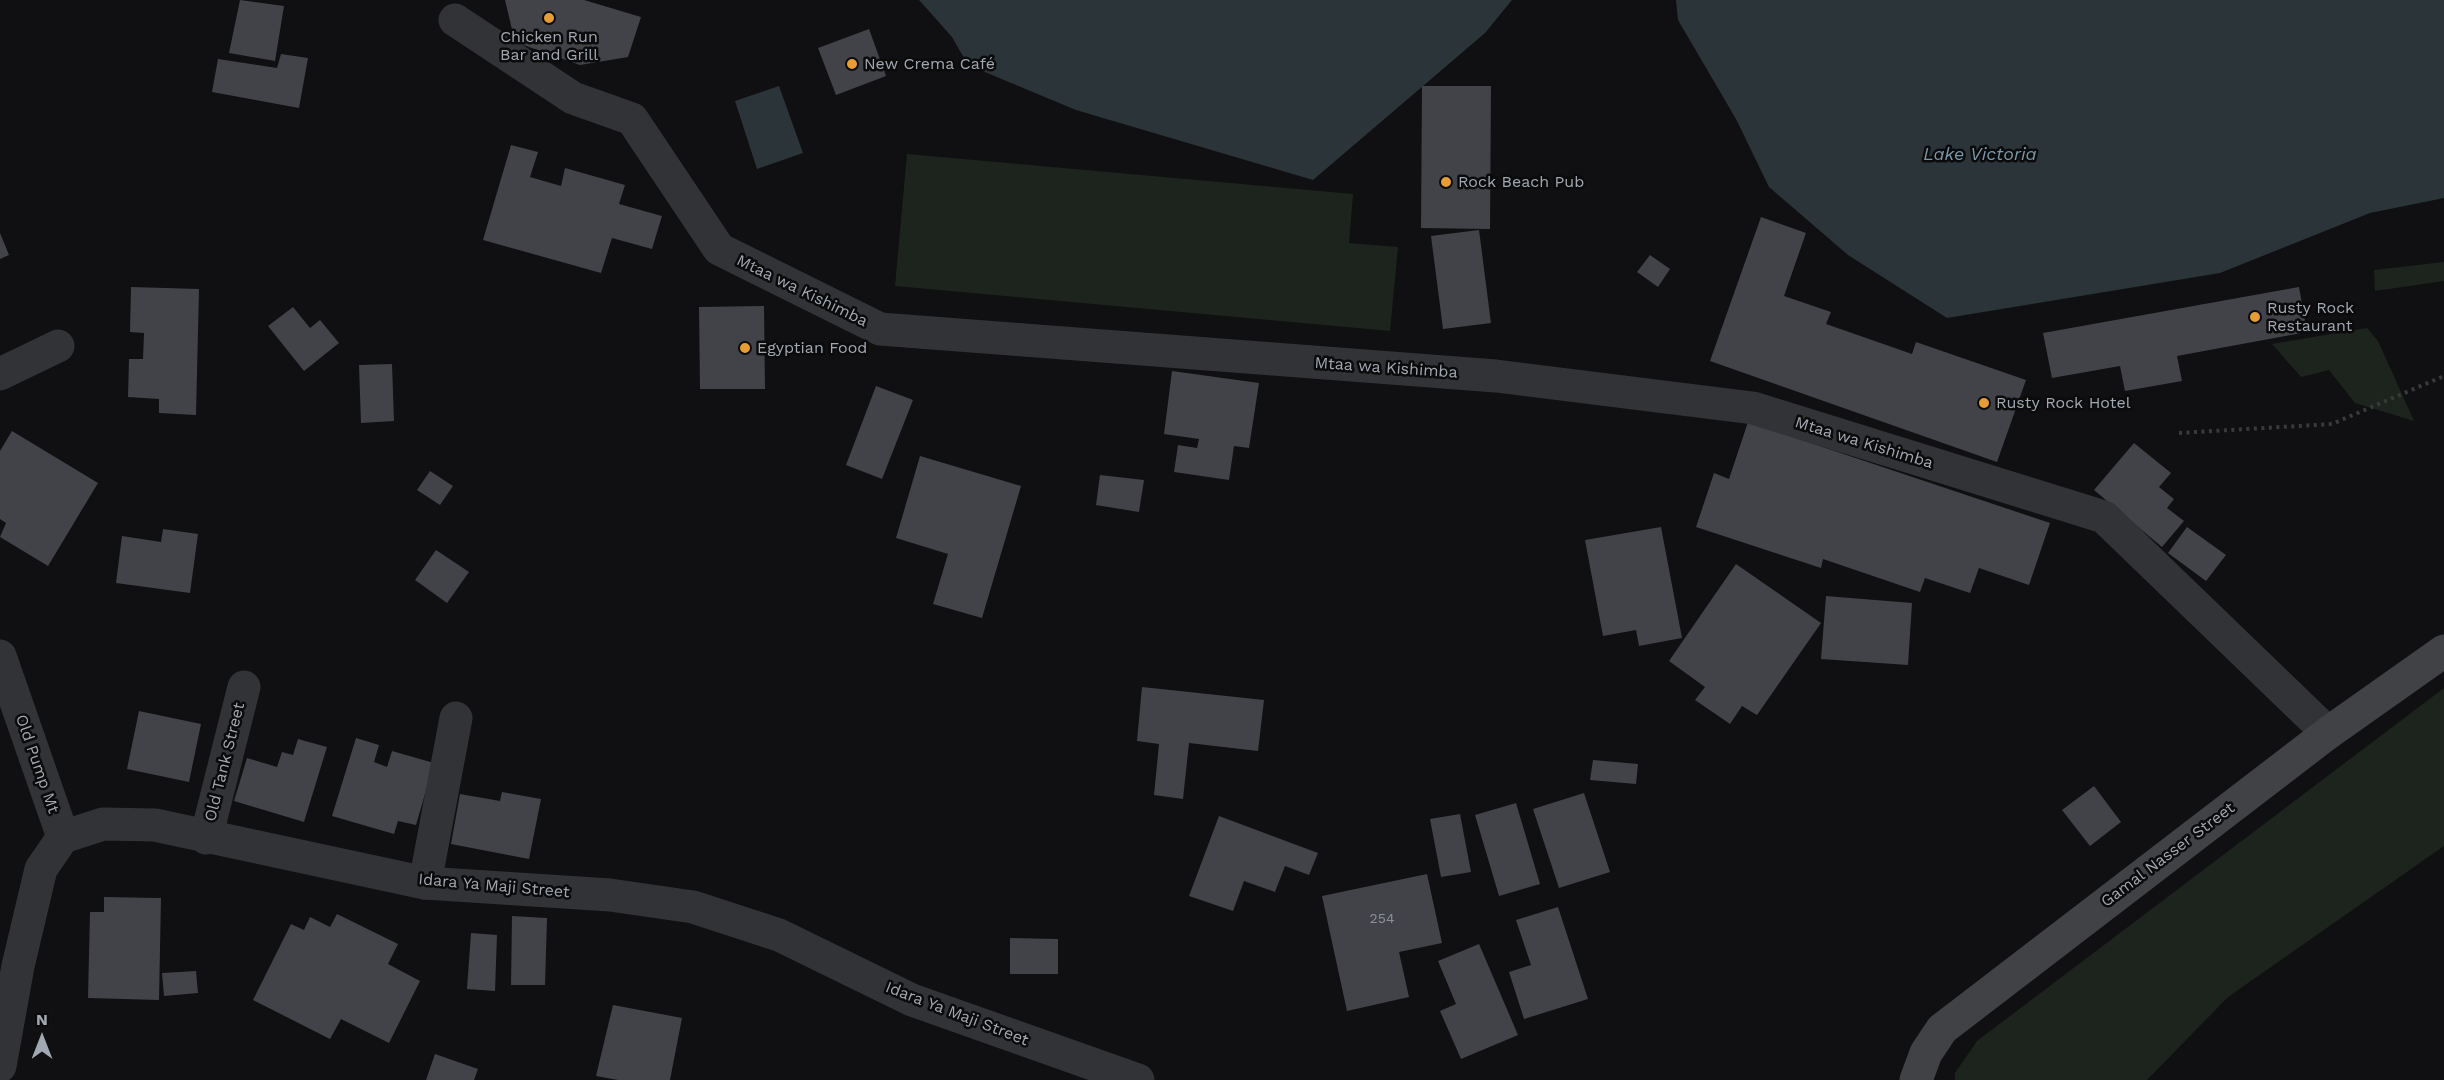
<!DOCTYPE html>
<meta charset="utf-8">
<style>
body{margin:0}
#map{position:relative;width:2444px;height:1080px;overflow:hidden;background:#101012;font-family:"Work Sans",sans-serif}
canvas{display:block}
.north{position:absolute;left:12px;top:1008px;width:60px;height:60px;-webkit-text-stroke:4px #0b0b0c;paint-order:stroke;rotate:0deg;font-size:16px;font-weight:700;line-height:24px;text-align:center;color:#a2a8b2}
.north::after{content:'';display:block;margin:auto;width:21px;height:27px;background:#a2a8b2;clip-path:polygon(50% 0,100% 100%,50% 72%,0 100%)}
</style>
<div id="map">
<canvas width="2444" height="1080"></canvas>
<div class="north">N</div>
</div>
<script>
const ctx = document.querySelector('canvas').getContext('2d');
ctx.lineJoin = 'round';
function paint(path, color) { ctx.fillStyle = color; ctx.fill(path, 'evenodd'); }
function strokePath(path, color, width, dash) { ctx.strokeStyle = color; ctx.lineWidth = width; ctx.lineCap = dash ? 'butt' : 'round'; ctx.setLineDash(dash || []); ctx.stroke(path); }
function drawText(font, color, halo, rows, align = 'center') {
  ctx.font = font + ' "Work Sans",sans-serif'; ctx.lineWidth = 5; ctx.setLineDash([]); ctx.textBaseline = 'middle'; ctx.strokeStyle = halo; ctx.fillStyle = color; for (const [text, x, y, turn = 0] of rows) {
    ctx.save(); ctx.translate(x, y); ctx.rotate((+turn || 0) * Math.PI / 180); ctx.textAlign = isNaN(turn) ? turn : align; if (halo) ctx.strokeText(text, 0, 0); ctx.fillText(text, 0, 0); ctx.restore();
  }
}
paint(new Path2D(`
 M 907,154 L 1353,194 L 1349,243 L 1398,247 L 1390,331 L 895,286 Z
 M 2444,262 L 2444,281 L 2375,291 L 2374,270 Z
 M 2367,328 L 2378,341 L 2414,421 L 2355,403 L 2329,370 L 2301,377 L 2272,344 Z
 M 2444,688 L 2444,846 L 2228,997 L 2147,1080 L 1955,1080 L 1955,1073 L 1977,1041 Z`), '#1d241d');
paint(new Path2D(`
 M 919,0 L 1512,0 L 1485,33 L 1313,180 L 1076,110 L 968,65 L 952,37 Z
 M 1676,0 L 2444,0 L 2444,198 L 2370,213 L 2220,273 L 1947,318 L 1848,255 L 1769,187 L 1736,119 L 1678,20 Z
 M 779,86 L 803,153 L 757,169 L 735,101 Z`), '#2b3439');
paint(new Path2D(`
 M 240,0 L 284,6 L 275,61 L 229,53 Z
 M 505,0 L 584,0 L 641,17 L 628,57 L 580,65 L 515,42 Z
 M 869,29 L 886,76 L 836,95 L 818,48 Z
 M 281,54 L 308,58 L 299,108 L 212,92 L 218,59 L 277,68 Z
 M 1422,86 L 1491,86 L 1490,229 L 1421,228 Z
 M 511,145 L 538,152 L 530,177 L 561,186 L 565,168 L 625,185 L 619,204 L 662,216 L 652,249 L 612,238 L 601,273 L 483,240 Z
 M 1761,217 L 1806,233 L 1784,296 L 1831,312 L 1826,324 L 1912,354 L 1916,342 L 2026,380 L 1997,462 L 1710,361 Z
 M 1479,230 L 1491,323 L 1443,329 L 1431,236 Z
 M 0,233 L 9,255 L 0,259 Z
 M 1650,255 L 1670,269 L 1658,287 L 1637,272 Z
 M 131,287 L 199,289 L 196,415 L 159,413 L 159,399 L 128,397 L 129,359 L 143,359 L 144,333 L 130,332 Z
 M 2299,287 L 2307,332 L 2177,356 L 2182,381 L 2125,391 L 2120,366 L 2052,378 L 2043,333 Z
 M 764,306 L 765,389 L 700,389 L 699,307 Z
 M 293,307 L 310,328 L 320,320 L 339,343 L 304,371 L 268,326 Z
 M 392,364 L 394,421 L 361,423 L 359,365 Z
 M 1172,371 L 1259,383 L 1249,448 L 1234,446 L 1229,480 L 1174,472 L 1178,445 L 1197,448 L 1199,439 L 1164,434 Z
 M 876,386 L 913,400 L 882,479 L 846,465 Z
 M 1748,422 L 2050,523 L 2029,585 L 1979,568 L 1970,593 L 1925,578 L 1920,592 L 1823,559 L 1821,568 L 1696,527 L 1714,473 L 1729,479 Z
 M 12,431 L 98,483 L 48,566 L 0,537 L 6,523 L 0,519 L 0,451 Z
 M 2134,443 L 2171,473 L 2159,487 L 2174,499 L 2167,508 L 2184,521 L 2162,547 L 2094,490 Z
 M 920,456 L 1021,486 L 982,618 L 933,604 L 948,554 L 896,538 Z
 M 430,471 L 453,486 L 440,505 L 417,490 Z
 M 1100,475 L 1144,480 L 1139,512 L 1096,505 Z
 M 1661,527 L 1682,638 L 1639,646 L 1636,630 L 1603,636 L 1585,540 Z
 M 2187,527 L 2226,555 L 2206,581 L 2168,553 Z
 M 163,529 L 198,534 L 190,593 L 116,583 L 122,536 L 161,542 Z
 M 436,550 L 469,572 L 447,603 L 415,580 Z
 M 1736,564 L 1821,623 L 1757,715 L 1742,706 L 1730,724 L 1695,700 L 1705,687 L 1669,661 Z
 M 1826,596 L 1912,603 L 1908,665 L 1821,659 Z
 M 1142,687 L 1264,700 L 1258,751 L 1189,743 L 1183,799 L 1154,795 L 1159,744 L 1137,741 Z
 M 139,711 L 201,724 L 189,782 L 127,769 Z
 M 356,738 L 379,745 L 374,762 L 387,767 L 392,751 L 434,763 L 416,825 L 398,821 L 394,834 L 332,816 Z
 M 298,739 L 327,747 L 304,822 L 234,801 L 247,758 L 277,767 L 282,752 L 293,755 Z
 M 1593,760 L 1638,764 L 1636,784 L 1590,780 Z
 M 2094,786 L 2121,822 L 2090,846 L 2062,810 Z
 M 502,792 L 541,799 L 529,859 L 451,844 L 460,794 L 500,801 Z
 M 1584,793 L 1610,872 L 1559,888 L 1533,809 Z
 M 1516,803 L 1540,884 L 1499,896 L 1475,815 Z
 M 1460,814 L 1471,872 L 1441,877 L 1430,819 Z
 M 1219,816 L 1318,853 L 1309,875 L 1285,866 L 1275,892 L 1244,881 L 1233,911 L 1189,896 Z
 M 1427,874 L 1442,943 L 1399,952 L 1409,997 L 1347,1011 L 1322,896 Z
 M 104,897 L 161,898 L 159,1000 L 88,998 L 90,912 L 104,912 Z
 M 1558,907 L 1588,999 L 1524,1019 L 1509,972 L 1531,965 L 1516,920 Z
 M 337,914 L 398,944 L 388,964 L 420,981 L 389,1043 L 341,1019 L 330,1039 L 253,1000 L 291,924 L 304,930 L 310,917 L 330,927 Z
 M 512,916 L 547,918 L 545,985 L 511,985 Z
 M 471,933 L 497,935 L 495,991 L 467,989 Z
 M 1010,938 L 1058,939 L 1058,974 L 1010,974 Z
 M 1479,944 L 1518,1035 L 1461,1059 L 1440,1011 L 1456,1004 L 1438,961 Z
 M 196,971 L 198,993 L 164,996 L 162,973 Z
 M 613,1005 L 682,1018 L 670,1080 L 618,1080 L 596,1076 Z
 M 435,1054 L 478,1069 L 474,1080 L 426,1080 Z`), '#414348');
strokePath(new Path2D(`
 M 2179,433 L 2332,424 L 2444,376`), '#383a3d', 4, [3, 4.5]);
strokePath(new Path2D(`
 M 455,20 L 573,98 L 632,119 L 719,249 L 880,329 L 1496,376 L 1753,408 L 2104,517 L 2328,733
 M 0,374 L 58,346
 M 0,656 L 63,837
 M 206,838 L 244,687
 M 425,883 L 456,718`), '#323336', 33);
strokePath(new Path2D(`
 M 0,1066 L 18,966 L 41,869 L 63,837 L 103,824 L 155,825 L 425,883 L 610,895 L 693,907 L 779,935 L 912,1000 L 1138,1080`), '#323336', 33);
strokePath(new Path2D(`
 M 1916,1080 L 1926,1053 L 1942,1029 L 2328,733 L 2444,651`), '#404246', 33);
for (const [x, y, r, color] of [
 [549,18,6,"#e59d34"],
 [852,64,6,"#e59d34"],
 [1446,182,6,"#e59d34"],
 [2255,317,6,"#e59d34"],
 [745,348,6,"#e59d34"],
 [1984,403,6,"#e59d34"]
]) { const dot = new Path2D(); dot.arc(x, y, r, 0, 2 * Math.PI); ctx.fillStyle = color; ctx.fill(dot); strokePath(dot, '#0b0b0c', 2); }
drawText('14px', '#8a8f98', null, [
 ["254",1382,919]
]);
drawText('16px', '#a2a8b2', '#0b0b0c', [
 ["Chicken Run",549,37,"center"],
 ["Bar and Grill",549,55,"center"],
 ["New Crema Café",864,64],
 ["Rock Beach Pub",1458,182],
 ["Rusty Rock",2267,308],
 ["Restaurant",2267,326],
 ["Egyptian Food",757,348],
 ["Rusty Rock Hotel",1996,403]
], 'left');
drawText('16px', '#a2a8b2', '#0b0b0c', [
 ["Mtaa wa Kishimba",802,291,26],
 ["Mtaa wa Kishimba",1386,368,4],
 ["Mtaa wa Kishimba",1864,443,17],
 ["Old Tank Street",225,762,-76],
 ["Old Pump Mt",37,764,71],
 ["Gamal Nasser Street",2168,855,-37],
 ["Idara Ya Maji Street",494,886,5],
 ["Idara Ya Maji Street",957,1014,21]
]);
drawText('italic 18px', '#7b98ab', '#0b0b0c', [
 ["Lake Victoria",1980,155]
]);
</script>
